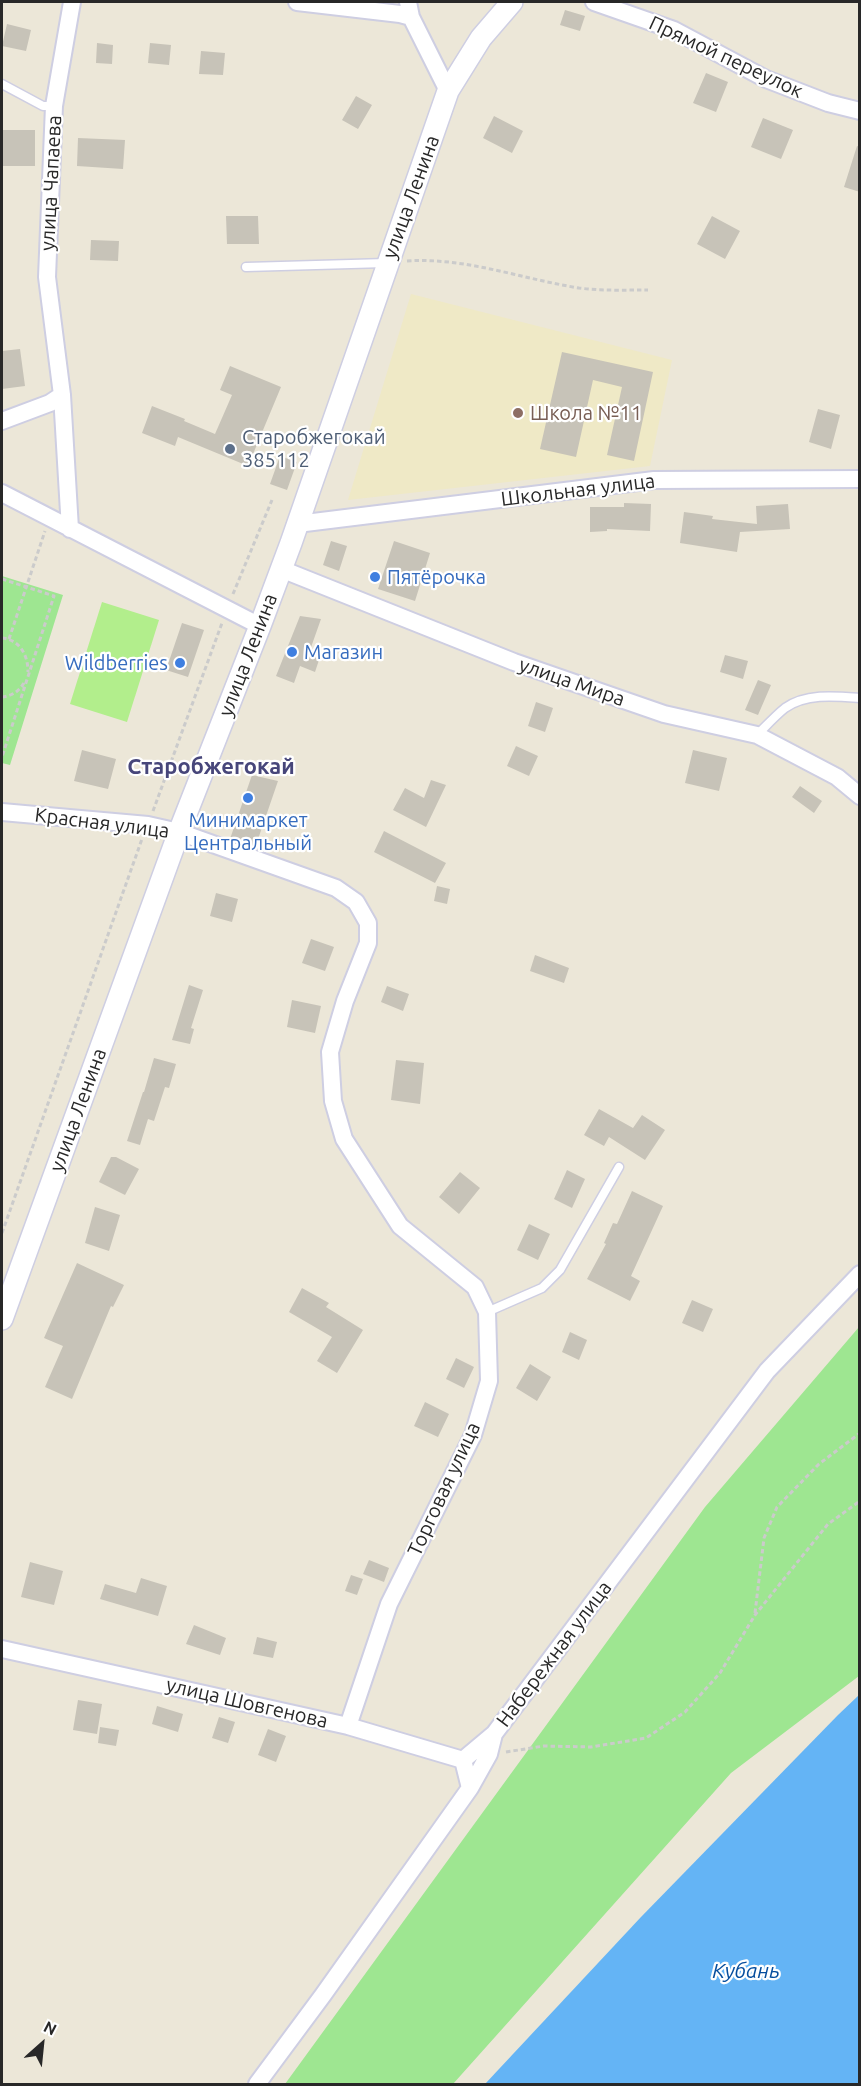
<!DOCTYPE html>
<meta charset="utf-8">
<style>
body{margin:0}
#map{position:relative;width:861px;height:2086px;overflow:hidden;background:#ece7d8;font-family:Ubuntu,sans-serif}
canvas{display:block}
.frame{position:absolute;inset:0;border:3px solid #282828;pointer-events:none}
.north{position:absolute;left:12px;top:2014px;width:60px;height:60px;-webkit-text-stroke:4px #fff;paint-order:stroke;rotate:27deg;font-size:16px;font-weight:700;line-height:24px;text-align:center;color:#282828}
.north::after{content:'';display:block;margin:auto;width:21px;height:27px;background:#282828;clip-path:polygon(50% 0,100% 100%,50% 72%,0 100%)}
</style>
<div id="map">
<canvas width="861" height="2086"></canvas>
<div class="frame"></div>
<div class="north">N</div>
</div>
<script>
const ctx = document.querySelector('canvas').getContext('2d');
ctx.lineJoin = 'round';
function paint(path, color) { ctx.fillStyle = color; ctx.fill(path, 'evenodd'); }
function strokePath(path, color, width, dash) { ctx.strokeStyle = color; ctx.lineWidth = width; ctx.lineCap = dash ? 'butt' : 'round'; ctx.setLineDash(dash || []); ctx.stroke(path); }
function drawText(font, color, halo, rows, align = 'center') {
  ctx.font = font + ' Ubuntu,sans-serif'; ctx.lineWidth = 4.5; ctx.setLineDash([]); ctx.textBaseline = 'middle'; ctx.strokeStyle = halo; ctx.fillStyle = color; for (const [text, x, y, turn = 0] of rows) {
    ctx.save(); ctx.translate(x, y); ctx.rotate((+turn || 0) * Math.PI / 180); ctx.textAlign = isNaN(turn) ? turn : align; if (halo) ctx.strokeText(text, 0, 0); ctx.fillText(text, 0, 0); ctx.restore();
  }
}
paint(new Path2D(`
 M 411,294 L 672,360 L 650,466 L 348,500 Z`), '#efe9c6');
paint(new Path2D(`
 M 2,576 L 63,595 L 10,765 L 2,763 Z
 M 859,1327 L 859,1676 L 731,1773 L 453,2084 L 285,2084 L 705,1507 Z`), '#9ee691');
paint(new Path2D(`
 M 102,602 L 159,620 L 127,722 L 70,704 Z`), '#b2ee8c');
paint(new Path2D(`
 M 859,1695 L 859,2084 L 485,2084 L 641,1917 L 838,1715 Z`), '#64b4f5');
paint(new Path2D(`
 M 565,10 L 585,16 L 580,31 L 560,25 Z
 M 7,24 L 31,30 L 26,51 L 2,46 Z
 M 97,43 L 113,45 L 112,64 L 96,63 Z
 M 150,43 L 171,45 L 169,65 L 148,63 Z
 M 201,51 L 225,53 L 223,75 L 199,74 Z
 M 706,73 L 728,82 L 716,112 L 693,103 Z
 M 356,96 L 372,105 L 358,129 L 342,120 Z
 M 494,116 L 523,131 L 512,153 L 483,138 Z
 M 763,118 L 793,130 L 781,159 L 751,147 Z
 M 2,130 L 35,130 L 35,166 L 2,166 Z
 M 78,138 L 125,140 L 123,169 L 77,166 Z
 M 857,146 L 860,147 L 860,192 L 844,187 Z
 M 226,216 L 258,216 L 259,244 L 227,244 Z
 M 712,216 L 740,231 L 725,259 L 697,244 Z
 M 91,240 L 119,241 L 118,261 L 90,260 Z
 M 20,349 L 25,386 L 2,389 L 2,351 Z
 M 562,352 L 653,372 L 634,461 L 607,455 L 622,387 L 593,380 L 576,457 L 540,449 Z
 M 230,366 L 281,387 L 248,466 L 178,437 L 175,446 L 142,433 L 152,406 L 185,419 L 184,421 L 215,434 L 232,395 L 220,390 Z
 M 818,409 L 840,415 L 831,449 L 809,442 Z
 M 280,456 L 297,462 L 287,490 L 270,484 Z
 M 624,503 L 651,504 L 650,531 L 607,529 L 607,531 L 590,532 L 590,507 L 624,507 Z
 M 788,504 L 790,529 L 740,532 L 737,552 L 680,543 L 684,512 L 713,516 L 712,519 L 757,524 L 756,506 Z
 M 331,541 L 347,546 L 339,571 L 323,565 Z
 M 394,541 L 430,553 L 415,601 L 378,589 Z
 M 300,616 L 321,619 L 309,653 L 320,657 L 315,672 L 300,666 L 294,683 L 276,676 Z
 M 182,623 L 204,630 L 188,677 L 166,670 Z
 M 725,655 L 748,661 L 743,679 L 720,672 Z
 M 758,680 L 771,685 L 758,715 L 745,710 Z
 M 536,702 L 553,708 L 545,732 L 528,726 Z
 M 516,746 L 538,756 L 529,776 L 507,766 Z
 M 82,750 L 116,759 L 108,789 L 74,781 Z
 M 693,750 L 727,758 L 719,791 L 685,783 Z
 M 252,775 L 278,781 L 255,848 L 230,839 Z
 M 431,780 L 446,785 L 426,827 L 393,810 L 405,788 L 424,798 Z
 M 800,786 L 822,801 L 814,813 L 792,797 Z
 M 384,831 L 446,863 L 435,883 L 374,852 Z
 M 437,886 L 450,889 L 447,904 L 434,901 Z
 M 216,893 L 238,899 L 232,922 L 210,916 Z
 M 311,939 L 334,947 L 325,971 L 302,963 Z
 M 535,955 L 569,968 L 564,983 L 530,971 Z
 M 189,985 L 203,990 L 191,1028 L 194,1029 L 190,1044 L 172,1040 Z
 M 387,986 L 409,994 L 403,1011 L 381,1002 Z
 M 292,1000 L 321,1006 L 315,1033 L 287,1027 Z
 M 154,1058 L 176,1064 L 169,1088 L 165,1087 L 154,1121 L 148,1119 L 140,1145 L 127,1141 L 143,1092 L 144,1092 Z
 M 396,1060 L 424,1063 L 420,1104 L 391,1100 Z
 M 599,1109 L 633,1128 L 642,1115 L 665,1130 L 645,1160 L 609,1137 L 604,1146 L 584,1135 Z
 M 111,1157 L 116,1157 L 139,1169 L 125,1195 L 99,1182 Z
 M 567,1170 L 585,1179 L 572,1208 L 554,1199 Z
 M 460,1172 L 480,1188 L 459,1214 L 439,1197 Z
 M 632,1191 L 663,1206 L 631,1276 L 640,1281 L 630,1301 L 587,1279 L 606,1244 L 604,1243 L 613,1223 L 617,1224 Z
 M 95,1207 L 120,1215 L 109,1251 L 85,1243 Z
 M 529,1224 L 550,1234 L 538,1260 L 517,1250 Z
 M 77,1263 L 124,1285 L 113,1307 L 111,1306 L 72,1399 L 45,1387 L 63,1346 L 44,1338 Z
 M 302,1288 L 329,1303 L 326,1307 L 363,1330 L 337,1373 L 317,1361 L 332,1337 L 289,1312 Z
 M 692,1300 L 713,1309 L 703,1332 L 682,1323 Z
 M 570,1332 L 587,1340 L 579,1360 L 562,1352 Z
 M 456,1358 L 474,1367 L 464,1388 L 446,1379 Z
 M 530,1364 L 551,1377 L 537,1401 L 516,1388 Z
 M 425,1402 L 449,1414 L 438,1437 L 414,1426 Z
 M 369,1560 L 389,1568 L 384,1582 L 363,1574 Z
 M 30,1562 L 63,1571 L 54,1605 L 21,1597 Z
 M 351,1575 L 363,1579 L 357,1595 L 345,1591 Z
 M 141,1578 L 167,1586 L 158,1616 L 100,1599 L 105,1584 L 136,1593 Z
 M 194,1625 L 226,1638 L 220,1655 L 186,1644 Z
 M 257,1637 L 277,1642 L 273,1658 L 253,1654 Z
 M 78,1700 L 102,1704 L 97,1734 L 73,1730 Z
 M 157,1706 L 183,1714 L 178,1732 L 152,1724 Z
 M 219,1717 L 235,1722 L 228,1743 L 212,1738 Z
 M 100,1727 L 119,1730 L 116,1746 L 98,1743 Z
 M 268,1729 L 286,1736 L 276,1762 L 258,1755 Z`), '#c7c3b8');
const service = new Path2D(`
 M 2,84 L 43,106 L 54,106
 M 246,267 L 386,263
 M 757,735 C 766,726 775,716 785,708 C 806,693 835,696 860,698
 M 487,1312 L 542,1288 L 560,1270 L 619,1167`);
const minor = new Path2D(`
 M 297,2 L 400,14 L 411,17
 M 408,2 L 411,17 L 448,91
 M 594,2 L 674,30 L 766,79 L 828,103 L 860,111
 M 2,421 L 50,403 L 62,395
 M 2,493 L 260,626
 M 297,524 L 654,480 L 860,479
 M 70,529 L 62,395 L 47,277 L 54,106 L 72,2
 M 281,569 L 514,662 L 664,714 L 757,735 L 837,777 L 860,796
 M 2,812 L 148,825 L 179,832 L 336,888 L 356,902 L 368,923 L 368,943 L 345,1001 L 330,1052 L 333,1101 L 344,1139 L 400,1226 L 475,1287 L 487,1312 L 489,1381 L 473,1435 L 389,1604 L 348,1726
 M 2,1649 L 348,1726 L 463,1760 L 470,1788
 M 463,1760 L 494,1734
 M 257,2084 L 323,1995 L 470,1788 L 489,1754 L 494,1734 L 767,1371 L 860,1274`);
const tertiary = new Path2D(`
 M 2,1319 L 179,832 L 260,626 L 291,543 L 448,91 L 481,38 L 512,2`);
strokePath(service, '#cecee2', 11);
strokePath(minor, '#cecee2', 20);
strokePath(tertiary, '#cecee2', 24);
strokePath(new Path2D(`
 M 407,261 C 465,257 522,279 579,288 C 602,291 626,290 648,290
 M 2,579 L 54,596 L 2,757
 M 233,594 L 272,500
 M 2,638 C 20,640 28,655 28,672
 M 9,639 L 45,531
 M 2,697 C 12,696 20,691 25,681
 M 153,811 L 222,623
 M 2,1233 L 142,839
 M 755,1613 L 764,1538 L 777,1507 L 819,1464 L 860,1433
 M 506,1752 L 544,1746 L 591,1747 L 646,1738 L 685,1712 L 720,1673 L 755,1615 L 828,1524 L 860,1501`), '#cbcbcb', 3, [4.5, 3]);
strokePath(service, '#fff', 8);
strokePath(minor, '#fff', 16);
strokePath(tertiary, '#fff', 21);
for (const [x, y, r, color] of [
 [518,413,6,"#8d6e63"],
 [230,449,6,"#5c6f8a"],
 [375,577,6,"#3f7fe0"],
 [292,652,6,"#3f7fe0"],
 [180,663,6,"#3f7fe0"],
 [248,798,6,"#3f7fe0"]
]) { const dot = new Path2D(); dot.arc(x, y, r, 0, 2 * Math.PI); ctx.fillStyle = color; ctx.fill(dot); strokePath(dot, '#fff', 2); }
drawText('20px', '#282828', '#fff', [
 ["Прямой переулок",726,57,25],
 ["улица Чапаева",51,183,-87],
 ["улица Ленина",411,197,-70],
 ["Школьная улица",578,490,-7],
 ["улица Ленина",248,655,-69],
 ["улица Мира",572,682,19],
 ["Красная улица",102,823,7],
 ["улица Ленина",78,1110,-70],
 ["Торговая улица",444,1489,-65],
 ["Набережная улица",554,1654,-53],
 ["улица Шовгенова",247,1703,13]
]);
drawText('20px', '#785e54', '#fff', [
 ["Школа №11",530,413]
], 'left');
drawText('20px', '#4e5e75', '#fff', [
 ["Старобжегокай",242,437],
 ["385112",242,460]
], 'left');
drawText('20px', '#366cbe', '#fff', [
 ["Пятёрочка",387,577],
 ["Магазин",304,652],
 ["Wildberries",168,663,"right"],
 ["Минимаркет",248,820,"center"],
 ["Центральный",248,843,"center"]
], 'left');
drawText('italic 21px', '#064e9e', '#fff', [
 ["Кубань",746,1971]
]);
drawText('bold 22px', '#47467a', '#fff', [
 ["Старобжегокай",211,767]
]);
</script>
